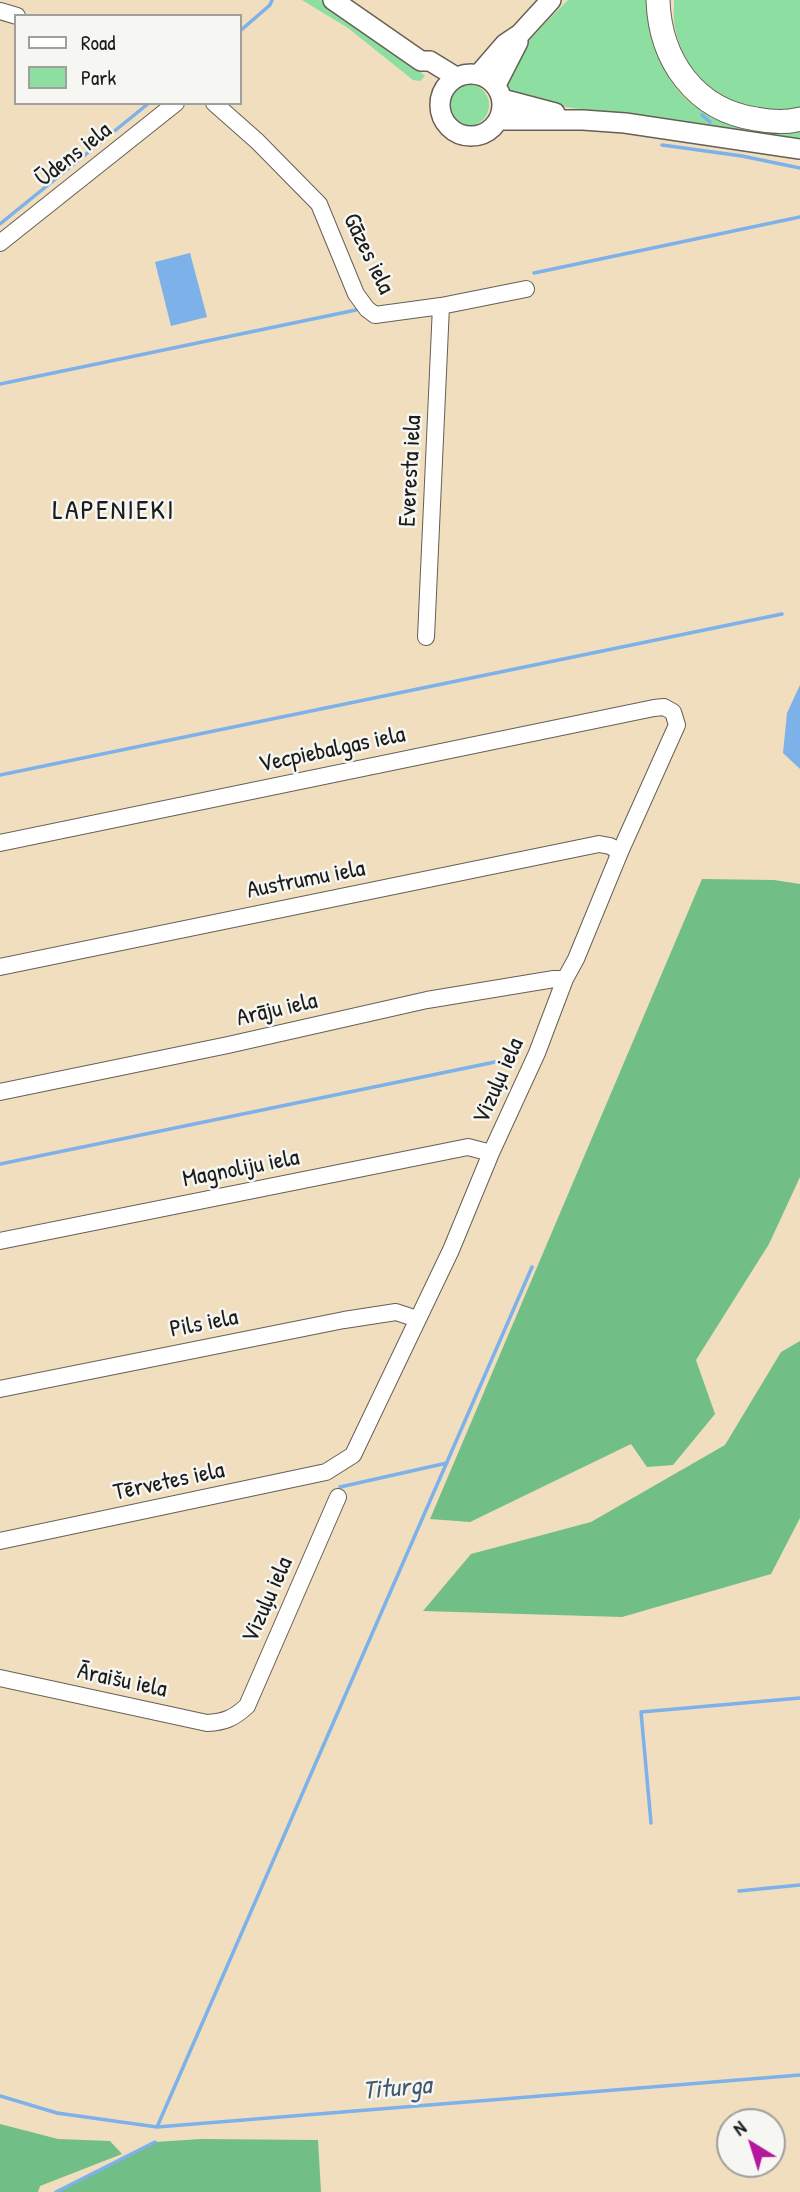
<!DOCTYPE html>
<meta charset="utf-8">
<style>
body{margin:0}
#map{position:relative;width:800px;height:2192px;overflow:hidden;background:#f0debe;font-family:"Patrick Hand",sans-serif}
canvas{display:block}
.legend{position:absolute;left:14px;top:14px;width:228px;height:91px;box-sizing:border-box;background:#f6f6f2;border:2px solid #9f9f9c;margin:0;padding:9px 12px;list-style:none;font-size:21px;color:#1c1c1c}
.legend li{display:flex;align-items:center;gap:14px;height:35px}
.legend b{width:35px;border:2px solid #9f9f9c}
.north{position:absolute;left:716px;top:2108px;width:70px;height:70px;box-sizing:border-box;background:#f6f6f2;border:2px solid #9f9f9c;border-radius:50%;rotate:322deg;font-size:19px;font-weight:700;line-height:28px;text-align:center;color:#1c1c1c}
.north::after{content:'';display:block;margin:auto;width:24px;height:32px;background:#b5179e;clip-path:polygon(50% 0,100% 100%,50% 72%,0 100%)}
</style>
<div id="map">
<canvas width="800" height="2192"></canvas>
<ul class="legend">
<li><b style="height:9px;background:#fff"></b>Road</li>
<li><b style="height:19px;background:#8cdfa1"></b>Park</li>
</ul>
<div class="north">N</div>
</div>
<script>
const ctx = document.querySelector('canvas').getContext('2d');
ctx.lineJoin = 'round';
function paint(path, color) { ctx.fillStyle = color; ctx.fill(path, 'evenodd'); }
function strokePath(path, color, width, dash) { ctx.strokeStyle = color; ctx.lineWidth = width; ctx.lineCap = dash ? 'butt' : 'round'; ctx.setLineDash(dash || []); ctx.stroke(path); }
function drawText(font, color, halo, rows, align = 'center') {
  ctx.font = font + ' "Patrick Hand",sans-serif'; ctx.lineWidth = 5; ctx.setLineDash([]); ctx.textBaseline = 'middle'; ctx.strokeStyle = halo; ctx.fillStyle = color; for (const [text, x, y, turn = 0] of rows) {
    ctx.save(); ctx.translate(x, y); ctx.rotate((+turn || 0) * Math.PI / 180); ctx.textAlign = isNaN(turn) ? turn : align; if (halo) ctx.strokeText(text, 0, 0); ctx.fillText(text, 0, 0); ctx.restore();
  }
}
paint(new Path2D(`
 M 302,0 L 323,0 L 341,11 L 397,52 L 425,76 L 420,81 L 413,80 L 348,28 Z
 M 568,0 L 649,0 C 650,44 665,94 709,114 C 717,118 727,118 735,119 C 757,122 778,125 800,129 L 800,141 L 532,102 L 516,95 L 507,87 C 504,60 550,19 568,0 Z
 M 674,0 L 800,0 L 800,108 C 791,109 782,111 773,111 C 725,110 684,74 675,28 C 673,19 674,9 674,0 Z
 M447 105a21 21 0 1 1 42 0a21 21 0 1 1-42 0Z`), '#8cdfa1');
paint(new Path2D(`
 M 702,879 L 774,880 L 800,884 L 800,1177 L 769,1244 L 696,1360 L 715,1414 L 673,1465 L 647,1467 L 631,1444 L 470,1522 L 430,1519 Z
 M 800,1341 L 800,1518 L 771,1574 L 622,1617 L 423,1611 L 471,1554 L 591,1522 L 725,1445 L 781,1352 Z
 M 0,2124 L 58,2139 L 110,2141 L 122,2154 L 40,2186 L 38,2192 L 0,2192 Z
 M 201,2139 L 318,2140 L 321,2192 L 56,2192 L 155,2142 Z`), '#71be87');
paint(new Path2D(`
 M 190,253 L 207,317 L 171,326 L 155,262 Z
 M 800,685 L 800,769 L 783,753 L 787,713 Z`), '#7cb1ea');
strokePath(new Path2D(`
 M 240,31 L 270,5 L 272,0
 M 702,115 L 710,122
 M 662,145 L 742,156 L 800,168
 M 0,224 L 149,103
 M 534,273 L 800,217
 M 0,384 L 356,310
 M 0,775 L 782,614
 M 0,1164 L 500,1061
 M 340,1487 L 447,1463
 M 651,1823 L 641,1712 L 800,1698
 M 739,1891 L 800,1885
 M 0,2096 L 57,2113 L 157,2127 L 800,2075
 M 157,2127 L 532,1267
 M 56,2192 L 155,2142`), '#7cb1ea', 3.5);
const minor = new Path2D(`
 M 0,11 L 17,16
 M 214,103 L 257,141 L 319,204 L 356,294 L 367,309 L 375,315 L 441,306 L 526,289
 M 0,243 L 176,103
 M 426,637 L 441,306
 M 0,843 L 654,708 L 664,707 L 673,712 L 677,725 L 620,852 L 576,959 L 565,979 L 537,1053 L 491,1153 L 451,1250 L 353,1455 L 326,1472 L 0,1541
 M 0,967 L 599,844 L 610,846 L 620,852
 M 0,1092 L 228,1045 L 427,1000 L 554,979 L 565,979
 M 0,1241 L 468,1147 L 491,1153
 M 0,1389 L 344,1320 L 396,1312 L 417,1319
 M 0,1678 L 207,1723 C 225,1722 234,1718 247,1706 L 338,1497`);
const major = new Path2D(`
 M 333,0 L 421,61 L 430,61 L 456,77
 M440 105a31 31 0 1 1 62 0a31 31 0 1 1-62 0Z
 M 479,74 L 505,44 L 520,34 L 551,0
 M 496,85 L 518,42
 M 502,99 L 555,113
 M 498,120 L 583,120 L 625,123 L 800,149`);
const highway = new Path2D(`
 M 658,0 C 660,60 695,110 756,119 C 771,122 786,123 800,119`);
strokePath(minor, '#666055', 18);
strokePath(major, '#666055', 22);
strokePath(highway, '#666055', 25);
strokePath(minor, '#fff', 16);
strokePath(major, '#fff', 19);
strokePath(highway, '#fff', 23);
drawText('24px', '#1c1c1c', '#f6f6f2', [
 ["Ūdens iela",74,155,-38],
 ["Gāzes iela",368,254,64],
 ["Everesta iela",411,471,-87],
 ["Vecpiebalgas iela",332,750,-12],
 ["Austrumu iela",306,880,-11],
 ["Arāju iela",277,1010,-13],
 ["Vizuļu iela",499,1081,-66],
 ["Magnoliju iela",241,1169,-11],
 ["Pils iela",204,1324,-11],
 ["Tērvetes iela",169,1482,-12],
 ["Vizuļu iela",268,1600,-66],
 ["Āraišu iela",122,1681,12]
]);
drawText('italic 26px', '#42586e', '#f6f6f2', [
 ["Titurga",397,2089,-5]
]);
ctx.letterSpacing = '2px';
drawText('28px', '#1c1c1c', '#f6f6f2', [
 ["LAPENIEKI",114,512]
]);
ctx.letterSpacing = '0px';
</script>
